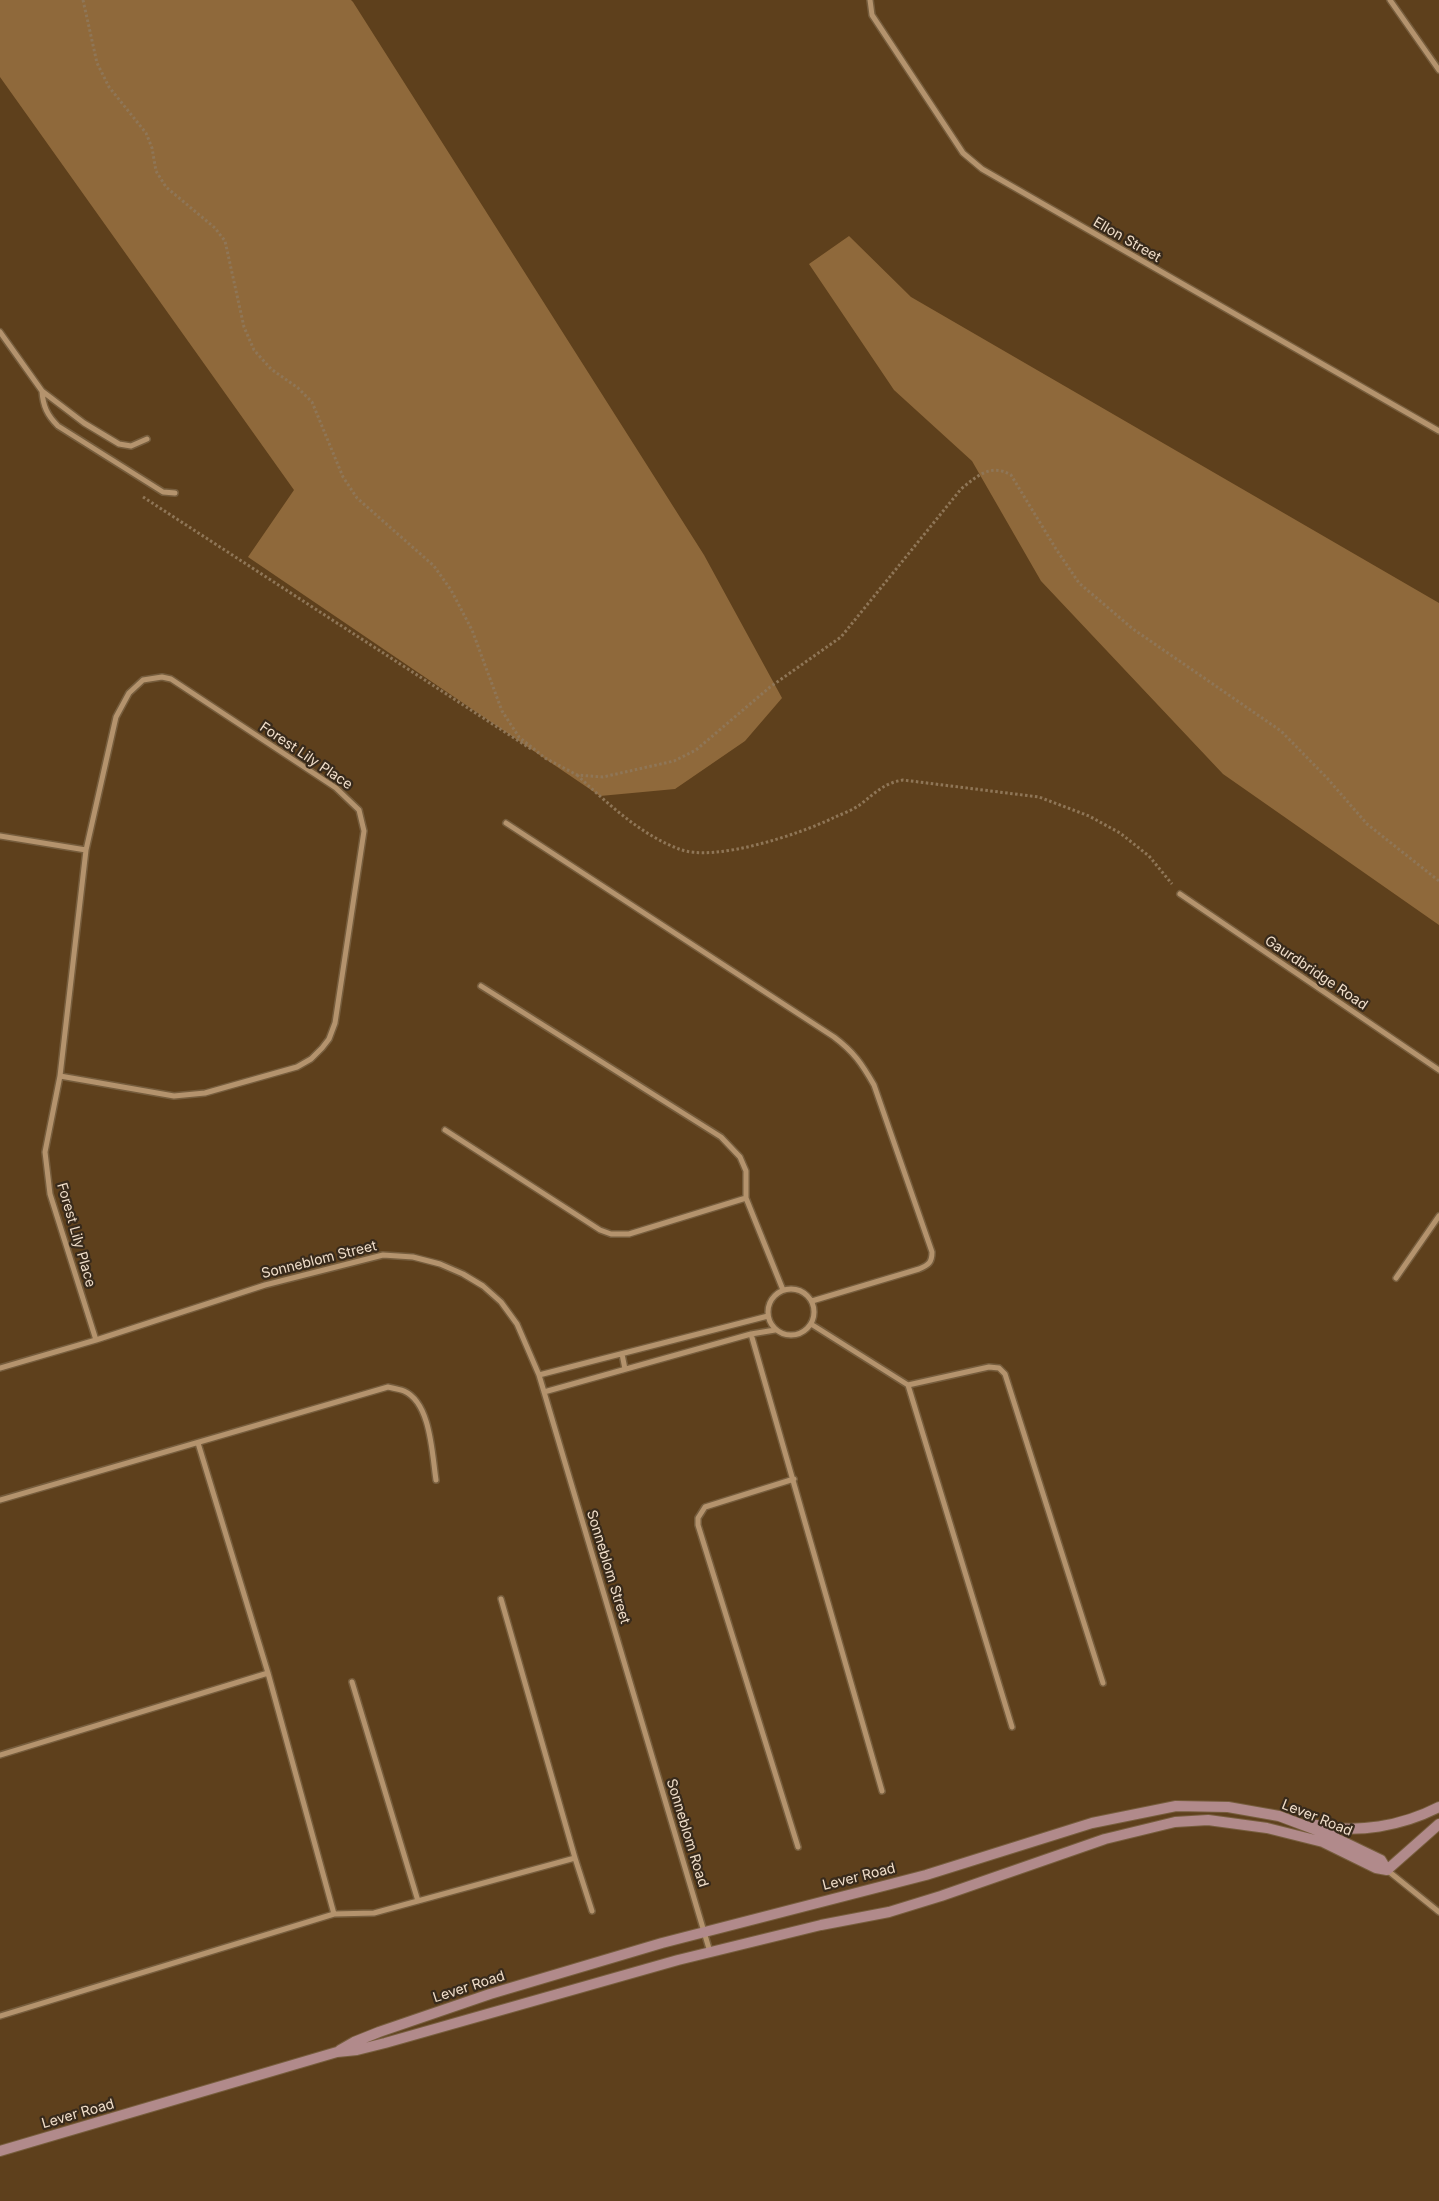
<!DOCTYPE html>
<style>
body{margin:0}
canvas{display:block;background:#5e401c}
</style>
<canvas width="1439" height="2201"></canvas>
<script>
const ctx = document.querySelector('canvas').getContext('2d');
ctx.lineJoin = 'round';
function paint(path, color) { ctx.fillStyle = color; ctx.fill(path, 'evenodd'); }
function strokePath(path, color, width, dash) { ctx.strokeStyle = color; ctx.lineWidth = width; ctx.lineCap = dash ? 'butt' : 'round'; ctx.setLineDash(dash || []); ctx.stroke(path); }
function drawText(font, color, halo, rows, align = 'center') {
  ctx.font = font + ' Inter,sans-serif'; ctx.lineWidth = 4.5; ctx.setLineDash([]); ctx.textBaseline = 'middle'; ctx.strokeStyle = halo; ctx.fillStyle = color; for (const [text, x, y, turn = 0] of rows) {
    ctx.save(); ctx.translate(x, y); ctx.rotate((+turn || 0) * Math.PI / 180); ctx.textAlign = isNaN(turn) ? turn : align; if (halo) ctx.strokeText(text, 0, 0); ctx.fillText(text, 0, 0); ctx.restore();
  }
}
paint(new Path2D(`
 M 0,0 L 351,0 L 353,2 L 704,555 L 782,698 L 745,741 L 675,789 L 600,796 L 248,557 L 294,490 L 0,77 Z
 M 849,236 L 911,297 L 1439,603 L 1439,925 L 1223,774 L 1041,581 L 972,461 L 894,390 L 809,264 Z`), '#8f693b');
const minor = new Path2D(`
 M 870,0 L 872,15 L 963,153 L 982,169 L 1439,431
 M 1390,0 L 1439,70
 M 0,332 L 42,391 L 84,423 L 119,444 L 131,446 L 147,439
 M 42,391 C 43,406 47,415 58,426 L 163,492 L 175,493
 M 506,823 L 834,1037 C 854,1052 862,1064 874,1085 L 932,1252 C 932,1262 929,1265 919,1269 L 812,1301
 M 0,836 L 86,850
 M 1180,894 L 1439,1070
 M 481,986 L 721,1137 L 740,1157 L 746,1171 L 746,1198 L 783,1290
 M 60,1076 L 174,1096 L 205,1093 L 297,1067 L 311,1059 L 322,1048 L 329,1039 L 335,1023 L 364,831 L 359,810 L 336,788 L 171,679 L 162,677 L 143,680 L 129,693 L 116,717 L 86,850 L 60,1076 L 45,1152 L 50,1194 L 96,1340
 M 445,1130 L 600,1230 L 611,1234 L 629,1234 L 746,1198
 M 1396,1278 L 1439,1216
 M768 1312a23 23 0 1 1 46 0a23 23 0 1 1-46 0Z
 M 811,1324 L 908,1385 L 1012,1727
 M 751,1334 L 882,1791
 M 622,1354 L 625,1369
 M 0,1368 L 96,1340 L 265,1285 L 383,1255 L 413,1257 L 440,1264 L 463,1274 L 483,1286 L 501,1302 L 517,1324 L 539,1375 L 710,1952
 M 539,1375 L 768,1316
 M 908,1385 L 989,1367 L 999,1368 L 1005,1374 L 1103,1683
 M 544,1392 L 751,1334 L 775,1330
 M 198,1443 L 268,1673 L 334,1914
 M 794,1479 L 705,1507 L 698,1518 L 698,1525 L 798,1847
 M 0,1500 L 388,1387 C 393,1388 399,1389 404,1391 C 431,1403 432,1454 436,1480
 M 501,1599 L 575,1858 L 592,1911
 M 352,1682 L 418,1901
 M 0,1755 L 268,1673
 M 1387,1870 L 1439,1912
 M 0,2016 L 334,1914 L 374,1913 L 575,1858`);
const secondary = new Path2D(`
 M 1316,1825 C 1357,1834 1402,1826 1439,1807
 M 1387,1870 L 1439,1824
 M 340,2050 L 354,2042 L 379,2032 L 490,1994 L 662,1943 L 926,1875 L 1092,1823 L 1176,1806 L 1228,1807 L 1279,1816 L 1327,1834 L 1381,1860 L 1387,1870
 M 0,2151 L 337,2052 L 357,2050 L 385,2043 L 678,1960 L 821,1925 L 889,1912 L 941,1896 L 1105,1839 L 1175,1822 L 1208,1820 L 1267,1828 L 1323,1842 L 1376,1868 L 1387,1870`);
strokePath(minor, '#765d3d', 8);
strokePath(secondary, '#765d3d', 12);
strokePath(new Path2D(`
 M 83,0 L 97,63 L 109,87 L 146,133 L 152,148 L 156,171 L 166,187 L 215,228 L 225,241 L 244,327 L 254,350 L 271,369 L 298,388 L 312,402 L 343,477 L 357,498 L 434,566 L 451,590 L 472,630 L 502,711 L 519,737 L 545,758 L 577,775 L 603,777 L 674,761 L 696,750 L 770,687 L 841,637 L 961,489 C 977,476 991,463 1011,475 L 1056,549 L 1079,583 L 1133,629 L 1281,731 L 1327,778 L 1367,824 L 1439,881
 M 143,497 L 531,749
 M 577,775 C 607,803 641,835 679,849 C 714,863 800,834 833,818 C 842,814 853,810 861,804 C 875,793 884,783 903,780 L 1039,797 L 1089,816 L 1120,833 L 1149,856 L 1172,884`), '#8f7657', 3, [2.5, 2.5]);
strokePath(minor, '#b4936d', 5);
strokePath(secondary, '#b18a8b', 10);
drawText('14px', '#f0deca', '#382a1b', [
 ["Ellon Street",1127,240,30],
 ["Forest Lily Place",306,756,34],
 ["Gaurdbridge Road",1316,973,34],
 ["Forest Lily Place",76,1235,74],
 ["Sonneblom Street",319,1260,-14],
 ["Sonneblom Street",608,1567,73],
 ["Lever Road",1317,1818,22],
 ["Sonneblom Road",687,1833,73],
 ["Lever Road",859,1877,-14],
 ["Lever Road",469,1987,-18],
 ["Lever Road",78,2114,-16]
]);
</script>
